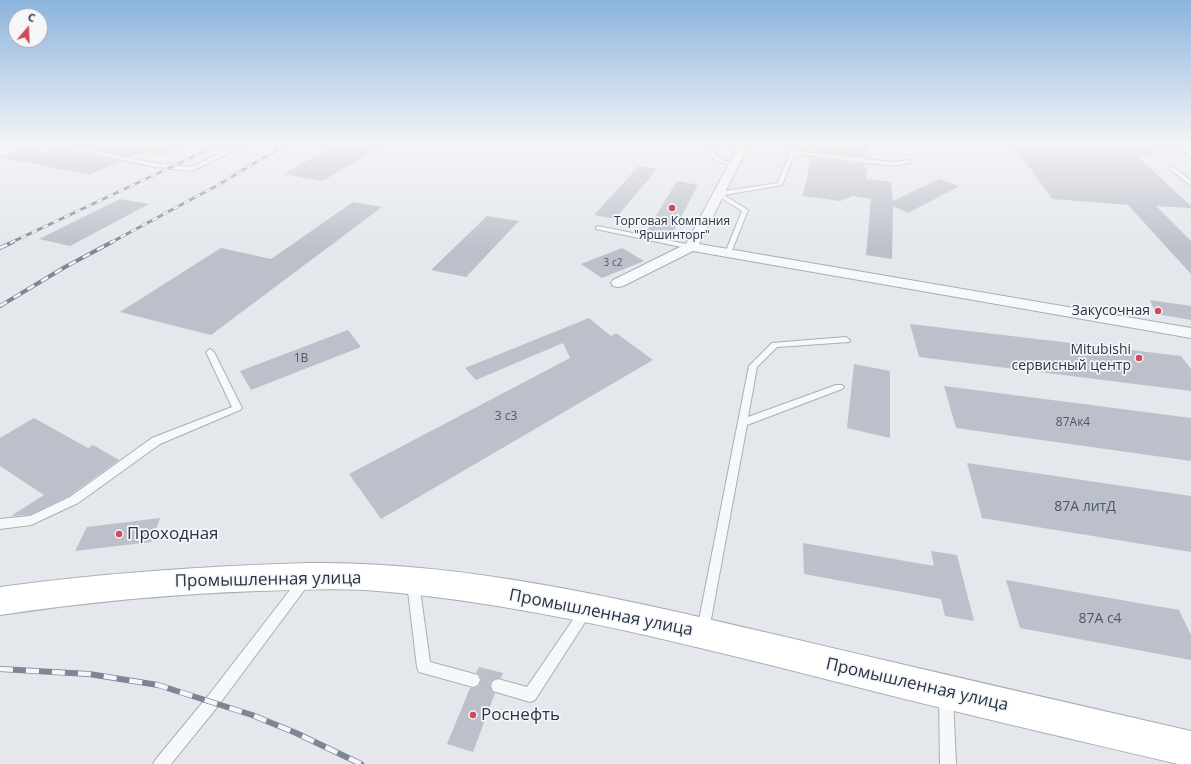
<!DOCTYPE html>
<meta charset="utf-8">
<style>
body{margin:0}
#map{position:relative;width:1191px;height:764px;overflow:hidden;background:#e4e7ec;font-family:"Open Sans",sans-serif}
canvas{display:block}
.north{position:absolute;left:8px;top:8px;width:40px;height:40px;box-sizing:border-box;background:#f4f6f9;border:1px solid #a4a8b1;border-radius:50%;rotate:19deg;font-size:11px;font-weight:700;line-height:16px;text-align:center;color:#2b3445}
.north::after{content:'';display:block;margin:auto;width:14px;height:18px;background:#d1495b;clip-path:polygon(50% 0,100% 100%,50% 72%,0 100%)}
</style>
<div id="map">
<canvas width="1191" height="764"></canvas>
<div class="north">С</div>
</div>
<script>
const ctx = document.querySelector('canvas').getContext('2d');
ctx.lineJoin = 'round';
function paint(path, color) { ctx.fillStyle = color; ctx.fill(path, 'evenodd'); }
function strokePath(path, color, width, dash) { ctx.strokeStyle = color; ctx.lineWidth = width; ctx.lineCap = dash ? 'butt' : 'round'; ctx.setLineDash(dash || []); ctx.stroke(path); }
function drawText(font, color, halo, rows, align = 'center') {
  ctx.font = font + ' "Open Sans",sans-serif'; ctx.lineWidth = 3.5; ctx.setLineDash([]); ctx.textBaseline = 'middle'; ctx.strokeStyle = halo; ctx.fillStyle = color; for (const [text, x, y, turn = 0] of rows) {
    ctx.save(); ctx.translate(x, y); ctx.rotate((+turn || 0) * Math.PI / 180); ctx.textAlign = isNaN(turn) ? turn : align; if (halo) ctx.strokeText(text, 0, 0); ctx.fillText(text, 0, 0); ctx.restore();
  }
}
paint(new Path2D(`
 M 62,143 L 189,143 L 162,155 L 143,152 L 131,157 Z
 M 339,143 L 385,143 L 323,181 L 284,174 Z
 M 814,143 L 867,143 L 865,157 L 812,151 Z
 M 1012,143 L 1054,143 L 1128,148 L 1122,143 L 1142,143 L 1157,156 L 1136,155 L 1191,206 L 1191,208 L 1156,206 L 1191,241 L 1191,274 L 1128,205 L 1052,199 Z
 M 50,146 L 121,161 L 89,175 L 4,158 L 27,149 L 49,153 Z
 M 811,158 L 865,164 L 864,168 L 867,169 L 866,179 L 891,182 L 893,201 L 939,179 L 960,186 L 908,213 L 893,206 L 892,259 L 866,255 L 871,199 L 853,196 L 840,201 L 802,196 L 809,172 L 807,171 Z
 M 639,166 L 657,169 L 615,219 L 594,215 Z
 M 677,181 L 698,185 L 671,236 L 646,232 Z
 M 120,199 L 149,204 L 70,246 L 39,239 Z
 M 353,202 L 382,207 L 211,335 L 120,312 L 221,248 L 271,259 Z
 M 487,216 L 519,221 L 466,277 L 431,270 Z
 M 622,248 L 644,261 L 602,278 L 581,264 Z
 M 1150,300 L 1191,306 L 1191,320 L 1156,314 Z
 M 589,318 L 611,336 L 616,333 L 653,360 L 381,519 L 349,474 L 570,358 L 563,343 L 476,380 L 465,368 Z
 M 910,324 L 1181,356 L 1191,369 L 1191,391 L 919,357 Z
 M 348,330 L 361,347 L 251,390 L 240,371 Z
 M 854,364 L 890,371 L 890,438 L 847,428 Z
 M 944,386 L 1191,418 L 1191,461 L 956,428 Z
 M 34,418 L 88,448 L 93,445 L 119,460 L 69,496 L 30,515 L 11,516 L 44,495 L 0,466 L 0,438 Z
 M 967,463 L 1191,496 L 1191,552 L 982,518 Z
 M 160,518 L 151,542 L 75,551 L 87,527 Z
 M 803,543 L 934,566 L 931,551 L 957,555 L 974,621 L 945,616 L 941,599 L 804,574 Z
 M 1006,580 L 1179,610 L 1191,635 L 1191,660 L 1020,628 Z
 M 479,667 L 503,673 L 501,678 L 492,680 L 490,685 L 492,692 L 495,693 L 473,752 L 447,744 L 470,688 L 474,688 L 479,686 L 481,679 L 479,674 L 476,673 Z`), '#bbc0ca');
const lane = new Path2D(`
 M 45,143 L 55,143 L 155,163 L 191,167 L 240,144 L 245,145 L 192,171 L 155,167 Z
 M 713,143 L 719,143 L 714,152 L 720,159 L 735,164 L 735,166 L 716,161 L 708,152 Z
 M 793,143 L 799,143 L 796,151 L 894,162 L 909,160 L 912,162 L 894,166 L 794,154 L 782,185 L 724,195 L 748,210 L 731,253 L 730,254 L 726,254 L 725,253 L 742,211 L 715,194 L 718,192 L 778,183 Z
 M 1152,143 L 1158,143 L 1172,155 L 1167,156 Z
 M 1170,167 L 1174,167 L 1191,181 L 1191,186 L 1170,169 Z
 M 598,226 L 691,245 L 694,247 L 691,249 L 596,229 L 596,227 Z
 M 846,337 L 850,340 L 849,342 L 777,347 L 757,367 L 748,417 L 836,385 L 842,385 L 844,387 L 842,389 L 747,425 L 709,630 L 708,634 L 703,636 L 698,634 L 697,630 L 749,366 L 772,343 Z
 M 210,349 L 214,352 L 242,408 L 240,410 L 160,444 L 78,503 L 31,525 L 0,529 L 0,519 L 30,516 L 70,497 L 152,438 L 232,407 L 206,352 Z
 M 304,576 L 308,577 L 310,581 L 308,585 L 218,706 L 171,764 L 153,764 L 156,759 L 208,696 L 300,577 Z
 M 413,578 L 417,579 L 419,583 L 430,662 L 478,675 L 480,680 L 478,685 L 473,687 L 419,672 L 417,667 L 407,583 L 409,579 Z
 M 585,606 L 589,608 L 591,612 L 589,616 L 535,700 L 530,702 L 493,691 L 491,686 L 493,681 L 498,679 L 527,687 L 581,608 Z
 M 946,691 L 951,693 L 953,698 L 956,764 L 940,764 L 939,698 L 941,693 Z`);
const street = new Path2D(`
 M 18,143 L 33,143 L 32,145 L 0,156 L 0,149 Z
 M 740,143 L 750,143 L 699,244 L 1191,328 L 1191,338 L 693,251 L 623,286 L 618,287 L 613,286 L 611,283 L 613,280 L 686,244 Z`);
const secondary = new Path2D(`
 M 309,563 C 464,561 622,599 773,634 C 912,667 1051,699 1191,731 L 1191,764 L 1178,764 C 1072,739 967,715 861,688 C 698,647 534,603 366,590 C 330,588 294,590 258,591 C 171,594 86,602 0,615 L 0,587 C 103,573 205,566 309,563 Z`);
strokePath(lane, '#a9aeb7', 2);
strokePath(street, '#a9aeb7', 2);
strokePath(secondary, '#a9aeb7', 2);
paint(lane, '#f7f8fa');
paint(street, '#f7f8fa');
paint(secondary, '#fff');
strokePath(new Path2D(`
 M 1173,143 L 1191,158`), '#7d8696', 1);
const railFar2 = new Path2D(`
 M 10,243 L 222,143
 M 110,243 L 218,185 L 288,143`);
const railFar1 = new Path2D(`
 M 0,248 L 13,242
 M 0,306 L 65,267 L 112,242`);
const rail = new Path2D(`
 M 0,669 L 89,674 L 158,685 L 252,715 L 296,733 L 361,764`);
strokePath(railFar2, '#7d8696', 3);
strokePath(railFar1, '#7d8696', 4);
strokePath(rail, '#7d8696', 6);
strokePath(railFar2, '#f4f6f9', 2, [6]);
strokePath(railFar1, '#f4f6f9', 2.5, [8]);
strokePath(rail, '#f4f6f9', 4.5, [13]);
const sky = ctx.createLinearGradient(0, 0, 0, 250);
sky.addColorStop(0, '#8bb4dd');
sky.addColorStop(0.57, '#f3f4f6');
sky.addColorStop(1, '#f3f4f600');
ctx.fillStyle = sky;
ctx.fillRect(0, 0, 1191, 250);
for (const [x, y, r, color] of [
 [672,208,4,"#d1495b"],
 [1158,311,4,"#d1495b"],
 [1139,358,4,"#d1495b"],
 [119,534,4,"#d1495b"],
 [473,715,4,"#d1495b"]
]) { const dot = new Path2D(); dot.arc(x, y, r, 0, 2 * Math.PI); ctx.fillStyle = color; ctx.fill(dot); strokePath(dot, '#f4f6f9', 1.5); }
drawText('10px', '#4f5766', null, [
 ["3 с2",613,263]
]);
drawText('12px', '#2b3445', '#f4f6f9', [
 ["Торговая Компания",672,222],
 ["\"Яршинторг\"",672,236]
]);
drawText('12px', '#4f5766', null, [
 ["1В",301,359],
 ["3 с3",506,417],
 ["87Ак4",1073,423]
]);
drawText('14px', '#2b3445', '#f4f6f9', [
 ["Закусочная",1150,311],
 ["Mitubishi",1131,350],
 ["сервисный центр",1131,366]
], 'right');
drawText('14px', '#4f5766', null, [
 ["87А литД",1085,507],
 ["87А с4",1100,619]
]);
drawText('17px', '#2b3445', '#f4f6f9', [
 ["Проходная",127,534],
 ["Роснефть",481,715]
], 'left');
drawText('17px', '#2b3445', '#f4f6f9', [
 ["Промышленная улица",268,580,-1],
 ["Промышленная улица",601,613,11],
 ["Промышленная улица",917,685,13]
]);
</script>
